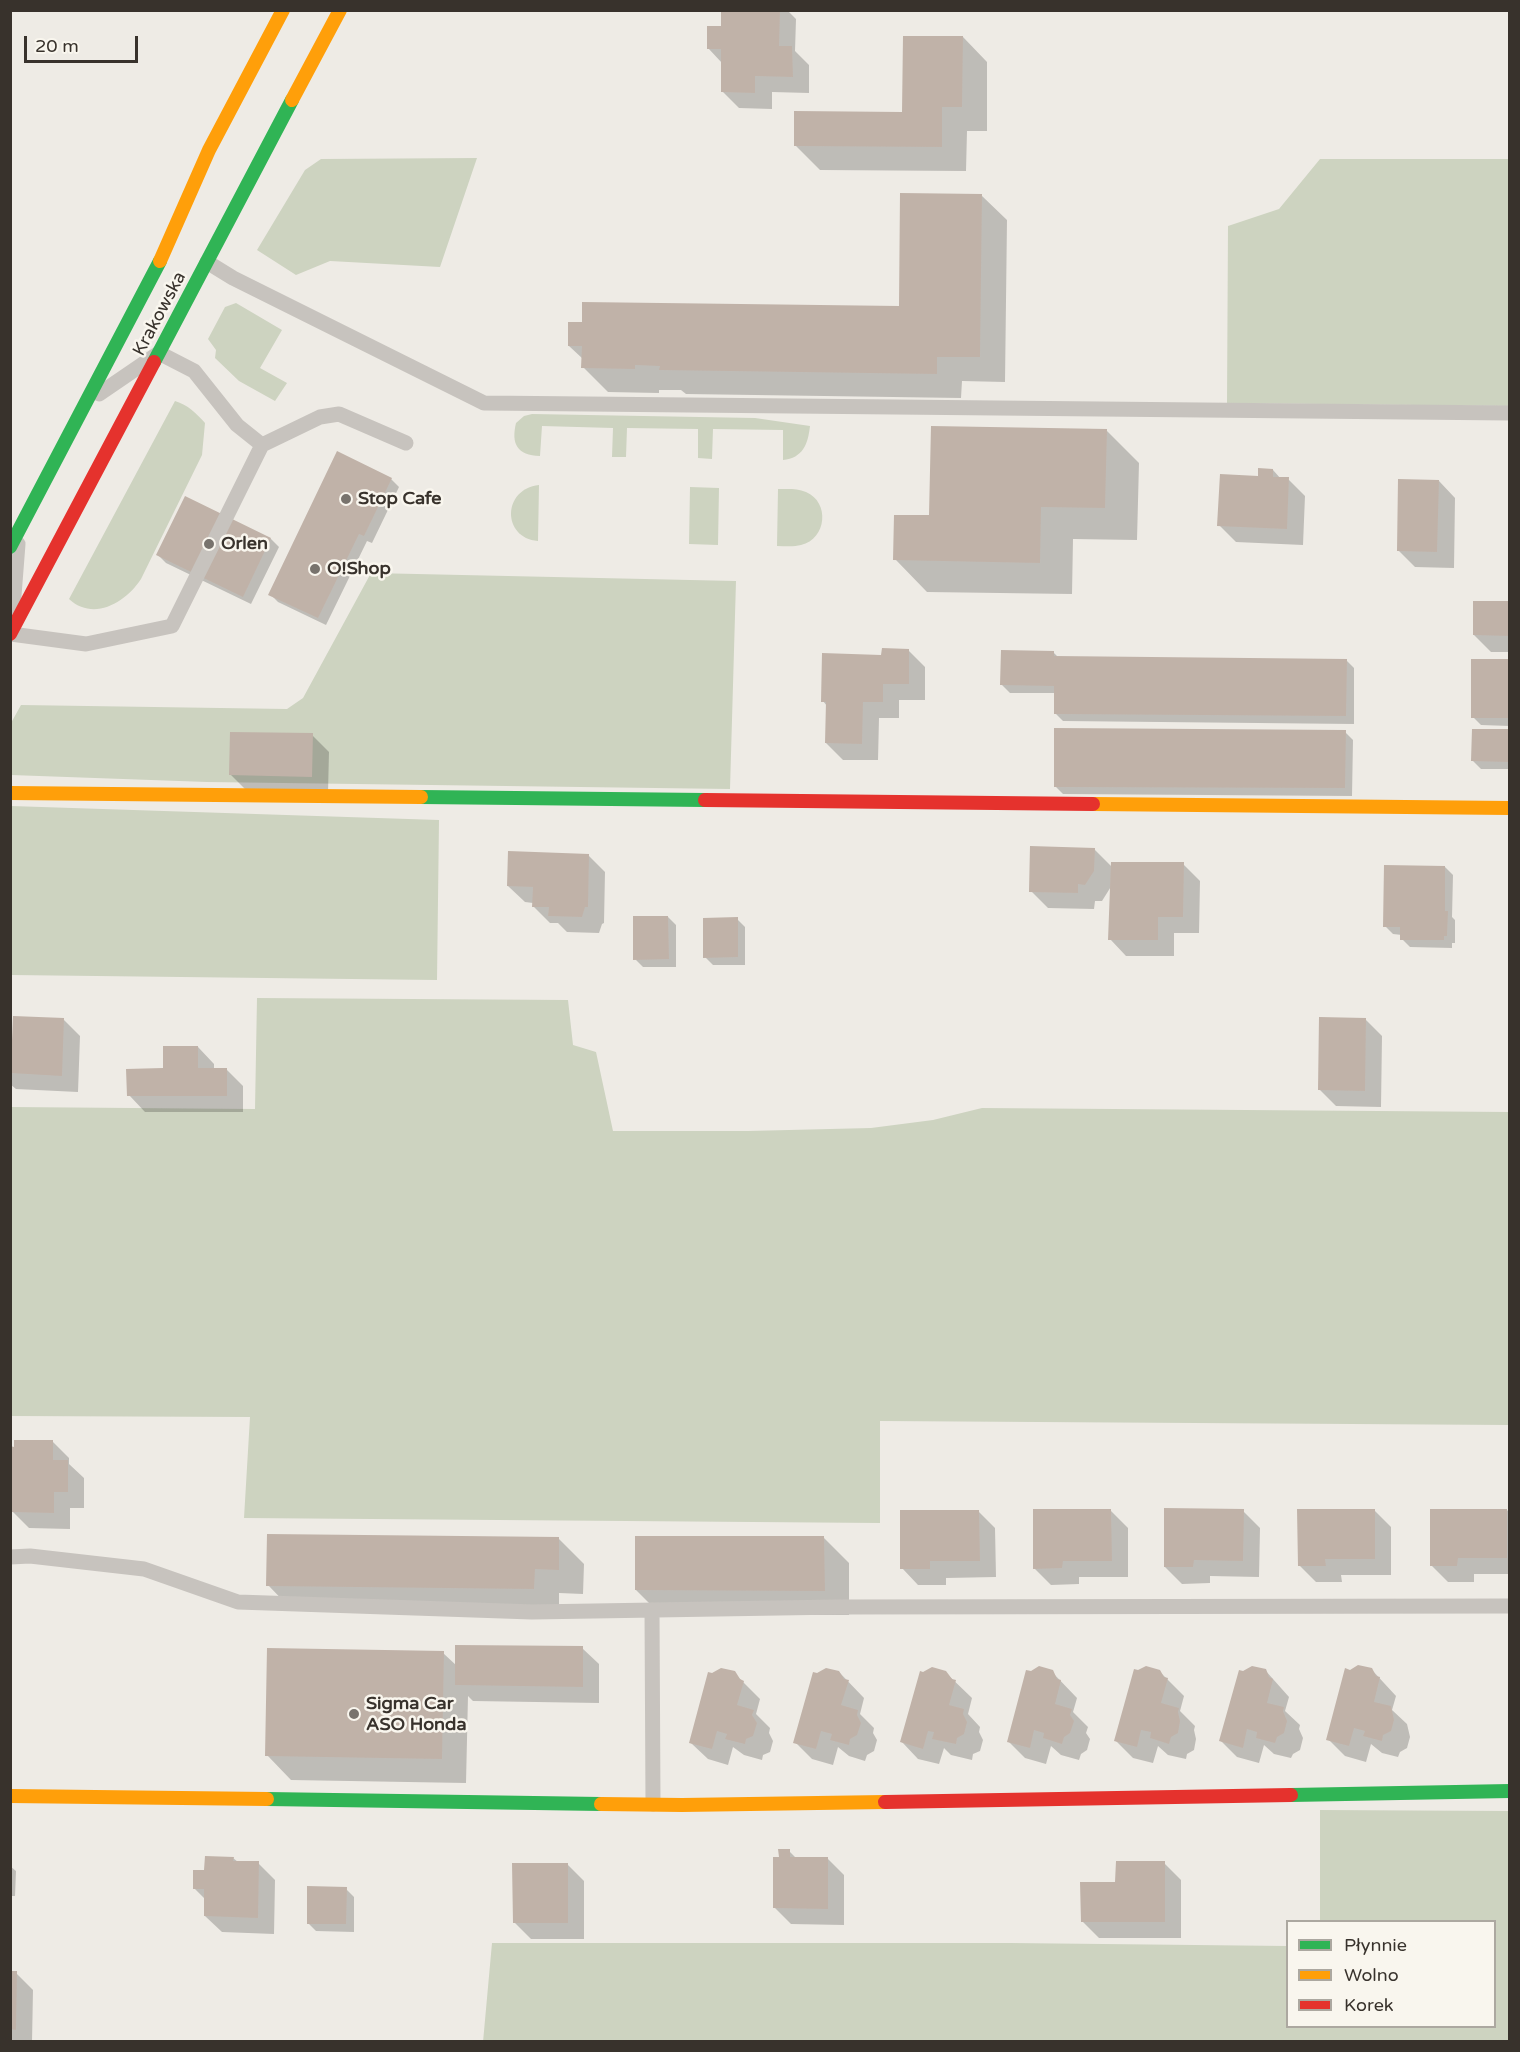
<!DOCTYPE html>
<meta charset="utf-8">
<style>
body{margin:0}
#map{position:relative;width:1520px;height:2052px;overflow:hidden;background:#eeebe5;font-family:"Varela Round",sans-serif}
canvas{display:block}
.frame{position:absolute;inset:0;border:12px solid #38322c;pointer-events:none}
.legend{position:absolute;left:1286px;top:1920px;width:210px;height:108px;box-sizing:border-box;background:#f9f6ee;border:2px solid #aca8a0;margin:0;padding:8px 10px;list-style:none;font-size:18px;color:#38322c}
.legend li{display:flex;align-items:center;gap:12px;height:30px}
.legend b{width:30px;border:2px solid #aca8a0}
.scale{position:absolute;left:24px;top:36px;width:114px;height:27px;box-sizing:border-box;border:3px solid #38322c;border-top:0;padding-left:8px;font-size:18px;line-height:21px;white-space:nowrap;color:#38322c;-webkit-text-stroke:4px #f9f6ee;paint-order:stroke}
</style>
<div id="map">
<canvas width="1520" height="2052"></canvas>
<div class="frame"></div>
<ul class="legend">
<li><b style="height:8px;background:#30b455"></b>Płynnie</li>
<li><b style="height:8px;background:#ff9f0a"></b>Wolno</li>
<li><b style="height:8px;background:#e5322d"></b>Korek</li>
</ul>
<div class="scale">20 m</div>
</div>
<script>
const ctx = document.querySelector('canvas').getContext('2d');
ctx.lineJoin = 'round';
function paint(path, color) { ctx.fillStyle = color; ctx.fill(path, 'evenodd'); }
function strokePath(path, color, width, dash) { ctx.strokeStyle = color; ctx.lineWidth = width; ctx.lineCap = dash ? 'butt' : 'round'; ctx.setLineDash(dash || []); ctx.stroke(path); }
function drawText(font, color, halo, rows, align = 'center') {
  ctx.font = font + ' "Varela Round",sans-serif'; ctx.lineWidth = 5; ctx.setLineDash([]); ctx.textBaseline = 'middle'; ctx.strokeStyle = halo; ctx.fillStyle = color; for (const [text, x, y, turn = 0] of rows) {
    ctx.save(); ctx.translate(x, y); ctx.rotate((+turn || 0) * Math.PI / 180); ctx.textAlign = isNaN(turn) ? turn : align; if (halo) ctx.strokeText(text, 0, 0); ctx.fillText(text, 0, 0); ctx.restore();
  }
}
paint(new Path2D(`
 M 477,158 L 440,267 L 330,261 L 296,275 L 257,250 L 305,170 L 321,159 Z
 M 1320,159 L 1509,159 L 1509,406 L 1227,403 L 1228,226 L 1279,209 Z
 M 236,303 L 282,330 L 260,368 L 287,383 L 275,401 L 239,381 L 215,358 L 216,350 L 208,339 L 225,307 Z
 M 175,401 C 188,405 196,413 205,423 L 202,455 L 141,579 C 126,602 94,622 69,599 Z
 M 532,414 L 755,418 L 810,426 C 808,444 803,458 783,460 L 783,430 L 713,429 L 712,459 L 698,458 L 698,429 L 627,428 L 626,457 L 612,457 L 613,428 L 542,426 L 540,456 C 517,455 511,444 516,423 L 524,416 Z
 M 539,485 L 538,541 C 502,538 502,489 539,485 Z
 M 690,487 L 719,488 L 718,545 L 689,544 Z
 M 778,489 C 787,489 797,488 806,492 C 830,502 827,539 801,545 C 794,547 785,546 777,546 Z
 M 371,573 L 736,581 L 730,789 L 207,782 L 11,775 L 11,723 L 21,705 L 287,709 L 303,698 Z
 M 11,806 L 439,820 L 437,980 L 11,975 Z
 M 257,998 L 568,1000 L 573,1045 L 596,1052 L 613,1131 L 748,1131 L 871,1128 L 933,1120 L 982,1108 L 1509,1112 L 1509,1425 L 880,1421 L 880,1523 L 244,1518 L 250,1417 L 11,1416 L 10,1107 L 255,1109 Z
 M 1320,1810 L 1509,1811 L 1509,2041 L 483,2042 L 492,1943 L 1011,1943 L 1287,1946 L 1288,2026 L 1494,2026 L 1494,1922 L 1320,1921 Z`), '#cdd3c0');
paint(new Path2D(`
 M 723,10 L 787,10 L 796,19 L 795,51 L 809,65 L 809,93 L 772,92 L 772,109 L 739,108 L 722,91 L 722,63 L 708,48 L 723,28 Z
 M 963,37 L 987,62 L 987,131 L 967,131 L 966,171 L 820,170 L 795,145 L 903,114 Z
 M 982,196 L 1007,220 L 1005,382 L 962,381 L 961,398 L 686,394 L 681,390 L 659,390 L 659,393 L 608,392 L 583,367 L 583,359 L 569,346 L 900,308 Z
 M 1106,430 L 1139,463 L 1137,540 L 1073,539 L 1072,594 L 927,592 L 895,559 L 931,517 Z
 M 1273,470 L 1281,479 L 1288,479 L 1305,496 L 1303,545 L 1236,542 L 1219,525 L 1259,478 Z
 M 391,479 L 399,487 L 372,543 L 367,541 L 326,625 L 278,602 L 270,594 Z
 M 1439,481 L 1455,498 L 1454,568 L 1415,567 L 1398,550 Z
 M 186,498 L 271,539 L 279,547 L 251,604 L 166,563 L 158,555 Z
 M 1510,603 L 1510,652 L 1491,652 L 1474,635 Z
 M 908,650 L 925,667 L 925,700 L 899,700 L 899,718 L 879,718 L 878,760 L 843,760 L 826,743 L 827,706 L 823,701 L 883,656 Z
 M 1053,652 L 1059,658 L 1346,660 L 1354,668 L 1354,724 L 1063,721 L 1055,713 L 1056,693 L 1010,693 L 1002,685 Z
 M 1510,661 L 1510,726 L 1481,725 L 1473,717 Z
 M 1510,731 L 1510,769 L 1481,769 L 1473,761 Z
 M 1345,732 L 1353,740 L 1352,796 L 1063,794 L 1055,786 Z
 M 312,735 L 329,752 L 328,793 L 247,791 L 230,774 Z
 M 1094,849 L 1112,867 L 1183,864 L 1200,881 L 1199,933 L 1174,933 L 1174,956 L 1126,956 L 1110,939 L 1112,885 L 1102,901 L 1095,901 L 1094,909 L 1048,908 L 1031,891 Z
 M 589,856 L 605,872 L 604,923 L 602,924 L 599,933 L 567,932 L 558,923 L 550,923 L 533,906 L 533,903 L 525,902 L 508,886 Z
 M 1445,867 L 1453,875 L 1452,917 L 1455,920 L 1455,943 L 1452,943 L 1452,948 L 1410,947 L 1402,939 L 1402,935 L 1393,934 L 1385,926 Z
 M 668,917 L 676,925 L 676,967 L 643,967 L 635,959 Z
 M 737,919 L 745,927 L 745,965 L 713,965 L 705,957 Z
 M 1365,1019 L 1382,1036 L 1381,1107 L 1336,1106 L 1320,1090 Z
 M 64,1020 L 80,1036 L 78,1092 L 16,1089 L 10,1084 L 10,1042 Z
 M 198,1047 L 214,1064 L 214,1069 L 226,1069 L 243,1086 L 243,1112 L 145,1112 L 129,1095 Z
 M 52,1441 L 69,1458 L 69,1464 L 84,1478 L 84,1508 L 70,1508 L 70,1529 L 29,1528 L 12,1511 L 10,1506 L 10,1448 Z
 M 1507,1510 L 1510,1513 L 1510,1574 L 1474,1574 L 1474,1582 L 1448,1582 L 1431,1565 Z
 M 1111,1511 L 1128,1528 L 1128,1577 L 1079,1577 L 1079,1584 L 1051,1585 L 1034,1568 Z
 M 1243,1511 L 1260,1528 L 1259,1577 L 1210,1576 L 1210,1583 L 1182,1584 L 1165,1567 Z
 M 1375,1511 L 1391,1527 L 1391,1575 L 1341,1575 L 1342,1582 L 1316,1582 L 1299,1565 Z
 M 979,1512 L 995,1528 L 996,1577 L 946,1578 L 946,1585 L 918,1585 L 902,1568 Z
 M 824,1538 L 849,1563 L 849,1615 L 661,1615 L 636,1590 Z
 M 559,1539 L 584,1564 L 583,1594 L 559,1593 L 559,1613 L 292,1610 L 268,1585 Z
 M 582,1648 L 599,1664 L 599,1703 L 473,1701 L 468,1696 L 466,1783 L 291,1780 L 267,1755 L 443,1653 L 457,1666 Z
 M 1265,1670 L 1289,1697 L 1285,1711 L 1300,1725 L 1299,1729 L 1303,1738 L 1300,1750 L 1293,1754 L 1291,1758 L 1274,1754 L 1264,1745 L 1259,1763 L 1237,1757 L 1221,1741 Z
 M 1372,1670 L 1396,1696 L 1392,1710 L 1407,1724 L 1410,1737 L 1407,1748 L 1400,1752 L 1398,1757 L 1382,1753 L 1371,1744 L 1366,1762 L 1345,1756 L 1328,1739 L 1351,1671 Z
 M 1159,1671 L 1184,1696 L 1180,1711 L 1195,1726 L 1194,1730 L 1196,1739 L 1194,1750 L 1187,1754 L 1186,1759 L 1168,1755 L 1158,1746 L 1153,1763 L 1133,1758 L 1116,1741 Z
 M 839,1672 L 864,1698 L 860,1714 L 874,1728 L 873,1733 L 877,1740 L 874,1751 L 867,1755 L 865,1761 L 849,1756 L 838,1747 L 833,1765 L 812,1759 L 795,1742 Z
 M 945,1672 L 972,1698 L 968,1714 L 980,1727 L 979,1732 L 983,1740 L 980,1751 L 973,1754 L 972,1760 L 951,1755 L 944,1748 L 939,1764 L 918,1759 L 902,1742 Z
 M 1052,1672 L 1077,1698 L 1073,1712 L 1088,1727 L 1086,1733 L 1090,1739 L 1087,1750 L 1081,1754 L 1079,1760 L 1061,1755 L 1051,1746 L 1046,1764 L 1025,1758 L 1008,1741 Z
 M 734,1673 L 760,1699 L 756,1714 L 770,1728 L 769,1733 L 773,1741 L 770,1752 L 763,1755 L 762,1760 L 744,1755 L 733,1747 L 728,1765 L 708,1759 L 691,1743 Z
 M 789,1851 L 797,1859 L 828,1859 L 844,1875 L 844,1925 L 791,1924 L 775,1908 L 780,1859 Z
 M 233,1858 L 238,1862 L 258,1863 L 275,1880 L 274,1934 L 222,1932 L 205,1916 L 205,1899 L 194,1888 L 206,1872 Z
 M 1164,1863 L 1181,1880 L 1181,1938 L 1099,1938 L 1082,1921 L 1117,1883 Z
 M 567,1864 L 584,1881 L 584,1939 L 531,1939 L 515,1923 Z
 M 10,1866 L 16,1871 L 15,1896 L 12,1896 L 12,1920 Z
 M 346,1889 L 354,1897 L 354,1932 L 316,1931 L 308,1923 Z
 M 10,1973 L 16,1973 L 33,1990 L 32,2042 L 10,2042 Z`), '#0003');
paint(new Path2D(`
 M 721,10 L 780,10 L 779,46 L 792,46 L 793,77 L 755,76 L 755,93 L 721,92 L 721,49 L 707,49 L 707,26 L 721,26 Z
 M 903,36 L 963,36 L 962,107 L 942,107 L 942,147 L 794,146 L 794,111 L 902,112 Z
 M 900,193 L 982,194 L 980,357 L 937,357 L 937,374 L 659,370 L 660,366 L 635,365 L 635,369 L 581,368 L 582,346 L 568,346 L 568,322 L 582,322 L 582,302 L 899,306 Z
 M 931,426 L 1107,429 L 1105,508 L 1041,507 L 1040,563 L 893,560 L 894,515 L 929,515 Z
 M 337,451 L 392,478 L 364,536 L 359,534 L 318,618 L 268,595 Z
 M 1258,468 L 1273,469 L 1273,477 L 1289,477 L 1287,529 L 1217,526 L 1220,474 L 1258,476 Z
 M 1398,479 L 1439,480 L 1437,552 L 1397,551 Z
 M 185,496 L 271,538 L 243,597 L 156,555 Z
 M 1473,601 L 1510,601 L 1510,636 L 1473,635 Z
 M 882,648 L 909,649 L 909,684 L 883,684 L 883,702 L 863,702 L 862,744 L 825,743 L 826,702 L 821,702 L 822,653 L 881,655 Z
 M 1001,650 L 1054,651 L 1054,656 L 1347,659 L 1346,716 L 1054,714 L 1054,686 L 1000,685 Z
 M 1471,659 L 1510,659 L 1510,718 L 1471,718 Z
 M 1054,728 L 1346,730 L 1345,788 L 1054,787 Z
 M 1472,729 L 1510,729 L 1510,762 L 1471,761 Z
 M 230,732 L 313,733 L 312,777 L 229,775 Z
 M 1030,846 L 1095,848 L 1094,871 L 1085,885 L 1078,884 L 1078,893 L 1029,892 Z
 M 508,851 L 589,854 L 588,907 L 585,907 L 582,917 L 548,916 L 549,907 L 532,907 L 533,887 L 507,886 Z
 M 1111,862 L 1184,862 L 1183,917 L 1158,917 L 1158,940 L 1108,940 Z
 M 1384,865 L 1445,866 L 1445,911 L 1448,911 L 1447,936 L 1444,936 L 1444,940 L 1400,940 L 1400,927 L 1383,927 Z
 M 633,916 L 668,916 L 669,959 L 633,960 Z
 M 738,917 L 738,957 L 703,958 L 703,918 Z
 M 13,1016 L 64,1018 L 62,1076 L 10,1073 L 10,1040 L 12,1040 Z
 M 1319,1017 L 1366,1018 L 1365,1091 L 1318,1090 Z
 M 163,1046 L 198,1046 L 198,1068 L 227,1068 L 227,1096 L 127,1096 L 126,1069 L 163,1068 Z
 M 14,1440 L 53,1440 L 53,1460 L 68,1460 L 68,1492 L 54,1492 L 54,1513 L 11,1512 L 10,1446 L 14,1447 Z
 M 1164,1508 L 1244,1509 L 1243,1561 L 1194,1560 L 1193,1567 L 1164,1567 Z
 M 1033,1509 L 1111,1509 L 1112,1561 L 1063,1561 L 1062,1568 L 1033,1569 Z
 M 1297,1509 L 1375,1509 L 1375,1559 L 1325,1559 L 1326,1566 L 1298,1566 Z
 M 1430,1509 L 1507,1509 L 1507,1558 L 1458,1558 L 1457,1566 L 1430,1566 Z
 M 900,1510 L 979,1510 L 980,1561 L 930,1561 L 930,1569 L 900,1569 Z
 M 267,1534 L 559,1537 L 559,1570 L 535,1569 L 534,1589 L 266,1586 Z
 M 635,1536 L 824,1536 L 825,1591 L 635,1590 Z
 M 455,1645 L 583,1646 L 583,1687 L 455,1685 Z
 M 267,1648 L 444,1651 L 442,1759 L 265,1756 Z
 M 1358,1665 L 1372,1668 L 1376,1676 L 1380,1677 L 1374,1702 L 1391,1706 L 1394,1720 L 1391,1731 L 1383,1735 L 1382,1741 L 1363,1736 L 1365,1731 L 1354,1728 L 1349,1746 L 1326,1740 L 1345,1668 L 1350,1670 Z
 M 1039,1666 L 1053,1670 L 1057,1679 L 1061,1680 L 1055,1704 L 1072,1709 L 1070,1715 L 1074,1721 L 1070,1733 L 1064,1737 L 1062,1744 L 1043,1738 L 1044,1733 L 1034,1730 L 1030,1748 L 1007,1742 L 1026,1670 L 1031,1671 Z
 M 1146,1666 L 1160,1670 L 1164,1677 L 1168,1678 L 1161,1703 L 1179,1708 L 1178,1712 L 1180,1721 L 1178,1733 L 1171,1737 L 1169,1744 L 1150,1738 L 1151,1732 L 1141,1730 L 1137,1747 L 1114,1741 L 1134,1669 L 1138,1670 Z
 M 1252,1666 L 1266,1669 L 1269,1677 L 1273,1679 L 1267,1703 L 1284,1707 L 1283,1711 L 1287,1721 L 1284,1733 L 1277,1737 L 1275,1743 L 1256,1738 L 1257,1732 L 1247,1729 L 1243,1748 L 1219,1741 L 1239,1670 L 1243,1671 Z
 M 932,1667 L 946,1671 L 952,1679 L 956,1680 L 949,1705 L 964,1709 L 963,1714 L 967,1722 L 964,1734 L 957,1738 L 956,1744 L 932,1739 L 934,1732 L 928,1731 L 923,1749 L 900,1742 L 920,1671 L 923,1672 Z
 M 721,1668 L 735,1671 L 740,1679 L 744,1681 L 737,1705 L 754,1710 L 752,1715 L 757,1723 L 753,1736 L 746,1739 L 745,1744 L 725,1739 L 727,1734 L 717,1731 L 712,1749 L 689,1743 L 708,1672 L 712,1673 Z
 M 826,1668 L 839,1671 L 844,1679 L 849,1680 L 841,1705 L 858,1710 L 857,1715 L 861,1723 L 857,1735 L 850,1739 L 849,1745 L 830,1740 L 832,1734 L 821,1731 L 816,1749 L 793,1743 L 813,1672 L 817,1673 Z
 M 778,1849 L 790,1849 L 790,1857 L 828,1857 L 828,1909 L 773,1908 L 773,1857 L 779,1857 Z
 M 205,1856 L 234,1857 L 233,1861 L 259,1861 L 258,1918 L 204,1916 L 204,1889 L 193,1889 L 193,1870 L 204,1870 Z
 M 1116,1861 L 1165,1861 L 1165,1922 L 1081,1922 L 1080,1882 L 1115,1882 Z
 M 512,1863 L 568,1863 L 568,1923 L 513,1923 Z
 M 307,1886 L 347,1887 L 346,1924 L 307,1924 Z
 M 10,1971 L 17,1971 L 16,2030 L 10,2029 Z`), '#c0b2a8');
strokePath(new Path2D(`
 M 207,262 L 233,278 L 484,403 L 1510,413
 M 262,445 L 320,417 L 339,414 L 406,443
 M 18,544 L 11,634 L 86,644 L 172,626 L 262,445 L 237,425 L 194,371 L 159,353 L 99,394
 M 10,1557 L 30,1556 L 144,1569 L 238,1602 L 532,1612 L 841,1607 L 1510,1606
 M 652,1610 L 653,1804`), '#c7c3be', 15);
strokePath(new Path2D(`
 M 154,362 L 292,100
 M 10,547 L 160,261
 M 421,797 L 705,800
 M 1291,1795 L 1510,1791
 M 267,1799 L 601,1804`), '#30b455', 14);
strokePath(new Path2D(`
 M 292,100 L 340,10
 M 160,261 L 209,150 L 283,10
 M 10,793 L 421,797
 M 1093,804 L 1510,808
 M 10,1796 L 267,1799
 M 601,1804 L 682,1805 L 885,1802`), '#ff9f0a', 14);
strokePath(new Path2D(`
 M 10,634 L 154,362
 M 705,800 L 1093,804
 M 885,1802 L 1291,1795`), '#e5322d', 14);
for (const [x, y, r, color] of [
 [346,499,6,"#78736d"],
 [209,544,6,"#78736d"],
 [315,569,6,"#78736d"],
 [354,1714,6,"#78736d"]
]) { const dot = new Path2D(); dot.arc(x, y, r, 0, 2 * Math.PI); ctx.fillStyle = color; ctx.fill(dot); strokePath(dot, '#f9f6ee', 2); }
drawText('18px', '#38322c', '#f9f6ee', [
 ["Krakowska",160,314,-62]
]);
drawText('bold 18px', '#38322c', '#f9f6ee', [
 ["Stop Cafe",358,499],
 ["Orlen",221,544],
 ["O!Shop",327,569],
 ["Sigma Car",366,1704],
 ["ASO Honda",366,1725]
], 'left');
</script>
